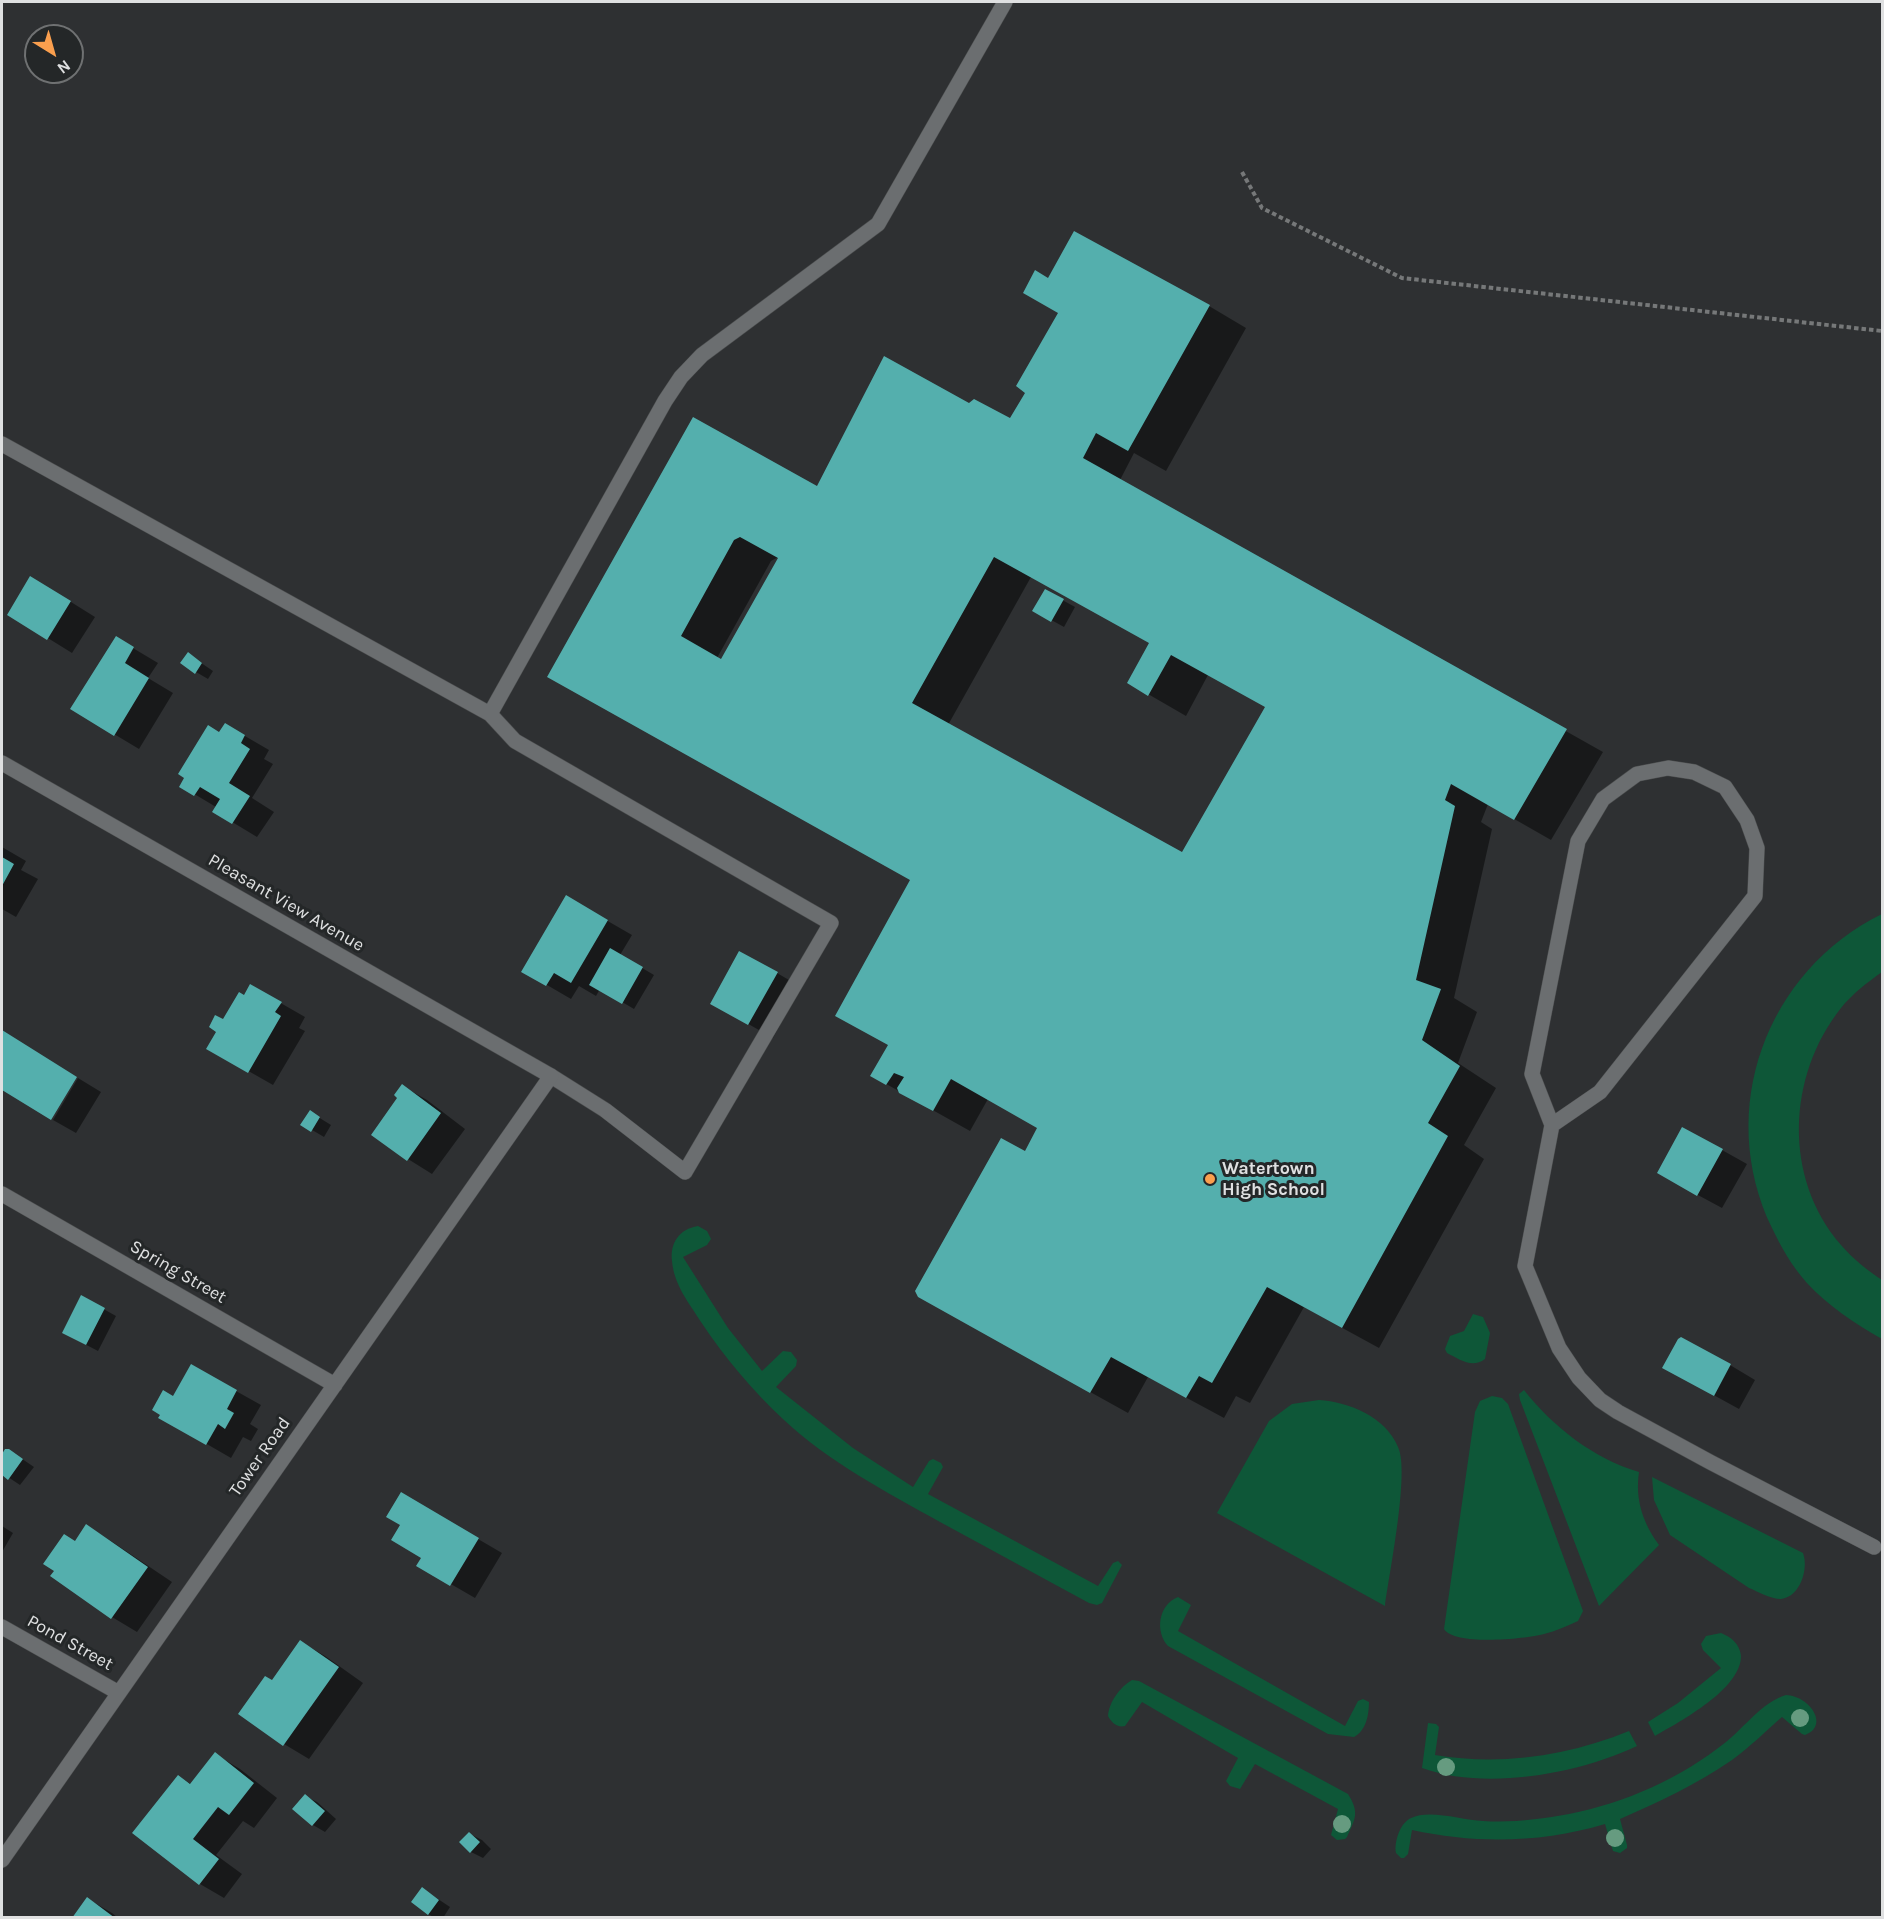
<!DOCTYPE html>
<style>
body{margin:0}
#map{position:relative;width:1884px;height:1919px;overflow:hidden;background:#2e3032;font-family:Karla,sans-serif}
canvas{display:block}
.frame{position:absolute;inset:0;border:3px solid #dfe0e1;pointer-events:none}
.north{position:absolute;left:24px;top:24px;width:60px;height:60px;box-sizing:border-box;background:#242728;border:2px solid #6f7172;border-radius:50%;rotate:143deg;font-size:16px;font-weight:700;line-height:24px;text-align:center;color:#dfe0e1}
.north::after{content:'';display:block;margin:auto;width:21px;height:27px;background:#fa9f4e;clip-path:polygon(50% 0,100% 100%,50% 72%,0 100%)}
</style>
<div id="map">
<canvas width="1884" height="1919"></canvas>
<div class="frame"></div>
<div class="north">N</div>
</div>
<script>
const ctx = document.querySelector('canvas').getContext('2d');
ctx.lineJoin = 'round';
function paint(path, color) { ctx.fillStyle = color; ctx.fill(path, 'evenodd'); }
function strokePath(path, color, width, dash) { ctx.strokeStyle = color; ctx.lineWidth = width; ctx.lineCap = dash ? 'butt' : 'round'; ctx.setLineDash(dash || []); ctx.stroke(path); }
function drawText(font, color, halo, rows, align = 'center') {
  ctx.font = font + ' Karla,sans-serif'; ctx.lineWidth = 6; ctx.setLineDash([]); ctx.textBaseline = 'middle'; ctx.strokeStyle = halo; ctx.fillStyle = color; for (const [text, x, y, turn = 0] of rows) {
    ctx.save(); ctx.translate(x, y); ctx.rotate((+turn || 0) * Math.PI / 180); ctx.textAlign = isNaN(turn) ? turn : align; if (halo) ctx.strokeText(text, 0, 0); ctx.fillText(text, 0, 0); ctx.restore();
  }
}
paint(new Path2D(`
 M 1882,914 L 1882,972 C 1868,982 1852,994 1841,1008 C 1787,1076 1783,1178 1841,1245 C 1853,1259 1867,1270 1882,1280 L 1882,1339 C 1854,1323 1828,1306 1806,1282 C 1792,1266 1781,1247 1772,1228 C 1715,1110 1766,971 1882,914 Z
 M 698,1226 L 707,1231 L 711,1239 L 707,1245 L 683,1257 L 728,1328 L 762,1371 L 783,1351 L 791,1352 L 797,1360 L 796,1366 L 776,1387 L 853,1448 L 913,1487 L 929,1461 L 933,1459 L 941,1463 L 943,1467 L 928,1494 L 1098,1586 L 1113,1563 L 1118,1561 L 1122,1565 L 1102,1603 L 1097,1605 L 1089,1603 C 1039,1576 990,1549 940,1522 C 886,1492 829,1462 784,1420 C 753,1391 724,1357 701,1322 C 689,1303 674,1285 672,1261 C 670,1243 679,1229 698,1226 Z
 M 1473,1314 L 1483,1317 L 1490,1333 L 1485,1359 C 1472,1369 1459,1359 1447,1353 L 1445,1349 L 1450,1336 L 1464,1331 Z
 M 1524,1390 C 1552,1426 1594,1459 1639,1472 C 1635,1500 1643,1523 1659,1545 L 1599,1606 L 1520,1400 L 1519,1394 Z
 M 1492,1396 L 1502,1398 L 1508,1404 L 1583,1611 L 1578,1621 C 1567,1626 1556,1631 1544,1634 C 1526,1639 1454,1646 1444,1629 L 1475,1412 L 1480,1401 Z
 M 1319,1400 C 1349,1402 1386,1417 1398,1447 C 1410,1472 1389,1574 1385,1606 L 1217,1513 L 1269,1421 L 1292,1404 Z
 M 1652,1477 L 1803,1553 C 1809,1569 1800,1597 1781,1599 C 1770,1599 1759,1592 1749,1588 L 1670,1535 L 1654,1500 Z
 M 1178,1597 L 1191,1605 L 1178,1631 L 1345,1726 L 1358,1701 L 1363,1699 L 1369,1702 C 1369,1715 1366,1731 1354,1737 L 1328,1734 L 1168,1646 C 1155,1632 1158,1605 1178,1597 Z
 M 1721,1633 C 1731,1637 1740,1644 1741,1656 C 1741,1689 1681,1721 1655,1736 L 1648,1722 L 1678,1703 L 1721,1668 L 1703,1650 L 1701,1644 L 1706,1636 Z
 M 1132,1680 L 1139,1681 L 1348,1794 C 1360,1813 1355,1819 1347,1837 L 1345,1839 L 1337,1840 L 1331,1835 L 1338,1809 L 1255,1764 L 1240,1789 L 1230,1786 L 1226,1781 L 1238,1758 L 1142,1702 L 1125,1726 C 1117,1728 1111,1722 1108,1716 C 1109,1702 1120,1687 1132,1680 Z
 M 1786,1695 C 1810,1696 1830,1726 1805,1735 L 1802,1734 L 1782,1717 C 1766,1731 1750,1747 1732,1760 C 1697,1784 1659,1802 1620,1819 L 1627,1845 L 1627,1848 L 1620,1853 L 1613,1851 L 1605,1824 C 1542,1843 1476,1844 1412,1830 L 1408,1854 L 1404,1858 L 1401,1858 L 1396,1853 C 1394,1842 1400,1823 1411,1818 C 1429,1809 1462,1820 1483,1821 C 1511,1823 1541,1819 1569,1814 C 1625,1803 1681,1778 1726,1742 C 1745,1727 1762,1702 1786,1695 Z
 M 1428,1723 L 1436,1724 L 1439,1727 L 1435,1755 C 1501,1766 1568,1756 1629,1731 L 1637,1746 C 1578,1774 1485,1791 1422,1768 Z`), '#0e5738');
paint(new Path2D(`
 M 1049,280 L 1209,306 L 1246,328 L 1166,471 L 1134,453 L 1120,480 L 1603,752 L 1551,840 L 1488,804 L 1481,822 L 1492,829 L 1454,998 L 1477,1012 L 1458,1063 L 1496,1088 L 1464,1145 L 1484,1159 L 1379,1348 L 1304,1307 L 1250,1403 L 1236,1396 L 1224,1418 L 1148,1377 L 1128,1413 L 957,1318 L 1026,1153 L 1039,1127 L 988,1099 L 970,1131 L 872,1076 L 889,1045 L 912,880 L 586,698 L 693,419 L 818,488 L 969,405 L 1011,420 L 1027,392 L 1060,313 ZM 780,556 L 722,661 L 717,658 L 771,561 ZM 1031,577 L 1151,643 L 1129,683 L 1186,716 L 1208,675 L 1267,707 L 1182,854 L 948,725 Z
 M 1046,591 L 1075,607 L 1064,627 L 1035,611 Z
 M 55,592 L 95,617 L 72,653 L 9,614 Z
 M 116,638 L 158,663 L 148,678 L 173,693 L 139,749 L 114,734 Z
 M 188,654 L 213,671 L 208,679 L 196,672 Z
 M 226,725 L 269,750 L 264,759 L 273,764 L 252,798 L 274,812 L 257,837 L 214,811 L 216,807 L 181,786 Z
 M 2,847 L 26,861 L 21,870 L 38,879 L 16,917 L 2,909 Z
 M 566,897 L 632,935 L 620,955 L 654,975 L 634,1009 L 600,989 L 596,996 L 579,986 L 571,999 L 523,971 Z
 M 777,973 L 801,987 L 773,1038 L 736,1017 Z
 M 251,986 L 305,1017 L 299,1028 L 305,1031 L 273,1085 L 208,1048 L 223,1021 L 245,997 Z
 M 2,1032 L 20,1042 L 50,1118 L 2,1088 Z
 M 78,1078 L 101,1092 L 76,1133 L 53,1120 Z
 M 402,1086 L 427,1100 L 465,1129 L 432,1174 L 408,1159 L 399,1097 Z
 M 310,1112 L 331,1125 L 324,1137 L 302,1124 Z
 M 1722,1150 L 1747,1164 L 1722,1208 L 1683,1187 Z
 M 82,1297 L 116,1316 L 98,1351 L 75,1339 Z
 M 1730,1365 L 1755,1380 L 1739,1409 L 1688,1381 Z
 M 236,1391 L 261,1405 L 250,1424 L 258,1429 L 251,1441 L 243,1437 L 231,1458 L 160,1417 L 174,1398 Z
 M 9,1450 L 34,1467 L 20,1485 L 2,1473 L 2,1456 L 5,1451 Z
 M 401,1494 L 502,1553 L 475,1598 L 418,1565 L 423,1557 L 402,1524 Z
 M 2,1526 L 13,1533 L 2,1552 Z
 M 87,1526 L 111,1541 L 172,1582 L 137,1632 L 112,1617 L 52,1575 Z
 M 301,1642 L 325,1656 L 363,1683 L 309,1759 L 284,1744 L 240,1713 L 272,1682 Z
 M 215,1754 L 240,1769 L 277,1798 L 254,1828 L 243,1821 L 216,1855 L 242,1874 L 224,1898 L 200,1884 L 178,1776 L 191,1784 Z
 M 305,1796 L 317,1802 L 336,1819 L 325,1832 L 313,1825 L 294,1809 Z
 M 470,1834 L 482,1840 L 491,1849 L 483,1858 L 471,1852 Z
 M 423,1889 L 450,1907 L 443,1918 L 435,1918 L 428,1914 Z
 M 88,1899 L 112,1913 L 118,1918 L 74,1918 Z`), '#0007');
paint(new Path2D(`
 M 1074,231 L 1210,305 L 1128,451 L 1096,433 L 1083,458 L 1567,729 L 1514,820 L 1451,784 L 1445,800 L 1455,806 L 1416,980 L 1441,989 L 1422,1040 L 1460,1066 L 1428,1123 L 1448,1136 L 1342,1328 L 1267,1287 L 1212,1383 L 1199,1376 L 1186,1398 L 1111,1357 L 1090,1393 L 918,1297 L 915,1291 L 1001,1138 L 1025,1151 L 1037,1128 L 951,1079 L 933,1111 L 899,1093 L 897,1088 L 904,1077 L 894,1073 L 886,1085 L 870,1076 L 888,1045 L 835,1016 L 910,880 L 547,677 L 693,417 L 817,486 L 884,356 L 969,403 L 974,399 L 1010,418 L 1025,393 L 1016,386 L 1058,313 L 1023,293 L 1035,270 L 1048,278 ZM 740,537 L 778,558 L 721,659 L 681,636 L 734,540 ZM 994,557 L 1149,643 L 1127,683 L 1148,696 L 1171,655 L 1265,707 L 1182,852 L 912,703 Z
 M 30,576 L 71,601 L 47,640 L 7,615 Z
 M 1045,589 L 1064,599 L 1051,622 L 1032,611 Z
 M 116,636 L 134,647 L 125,663 L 149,678 L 114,736 L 70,709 Z
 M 188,652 L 202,663 L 195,674 L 180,663 Z
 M 225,723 L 245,735 L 241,743 L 250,749 L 229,783 L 250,796 L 232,824 L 212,812 L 220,799 L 200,787 L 194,796 L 179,787 L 184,778 L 178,774 L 208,725 L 219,732 Z
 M 2,857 L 14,864 L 2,886 Z
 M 566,895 L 608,920 L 571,983 L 554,973 L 546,986 L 521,972 Z
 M 610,948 L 643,967 L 622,1004 L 589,985 Z
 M 739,951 L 778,972 L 748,1025 L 710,1004 Z
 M 250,984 L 282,1002 L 275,1012 L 281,1016 L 248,1073 L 206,1049 L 216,1032 L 209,1027 L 215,1015 L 223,1019 L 239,992 L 244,995 Z
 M 2,1030 L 77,1077 L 51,1120 L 2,1090 Z
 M 402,1084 L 441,1113 L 407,1161 L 371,1135 L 397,1098 L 394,1095 Z
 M 310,1110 L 320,1117 L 311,1132 L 300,1125 Z
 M 1682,1127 L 1723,1149 L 1697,1196 L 1657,1173 Z
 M 81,1295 L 105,1308 L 86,1345 L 62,1333 Z
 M 1681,1337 L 1731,1364 L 1714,1396 L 1662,1368 L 1678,1339 Z
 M 191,1364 L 237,1390 L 227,1409 L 234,1413 L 225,1429 L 218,1424 L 206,1445 L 158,1418 L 160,1415 L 152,1410 L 163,1390 L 173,1396 Z
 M 5,1449 L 9,1449 L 23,1459 L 8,1480 L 2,1475 L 2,1454 Z
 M 401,1492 L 479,1538 L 450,1586 L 416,1566 L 421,1558 L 391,1540 L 400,1525 L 386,1517 Z
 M 86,1524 L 148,1567 L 111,1619 L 50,1576 L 54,1571 L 43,1564 L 64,1534 L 75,1541 Z
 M 300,1640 L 339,1667 L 283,1746 L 238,1714 L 265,1676 L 272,1680 Z
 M 215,1752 L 254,1783 L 229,1815 L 218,1807 L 193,1839 L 219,1859 L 199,1885 L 132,1833 L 178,1775 L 190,1784 Z
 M 305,1794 L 325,1811 L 312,1826 L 292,1809 Z
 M 469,1832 L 480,1842 L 470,1853 L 459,1842 Z
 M 422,1887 L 439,1900 L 428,1915 L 411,1902 Z
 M 87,1897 L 115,1918 L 72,1918 Z`), '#54afad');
const service = new Path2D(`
 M 2,444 L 490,714
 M 551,1076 L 605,1110 L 685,1172 L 831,923 L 515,741 L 490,714 L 665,401 L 681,377 L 702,355 L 878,224 L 1005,2
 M 1552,1125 L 1600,1092 L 1755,896 L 1757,848 L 1747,820 L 1725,787 L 1694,772 L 1668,768 L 1637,774 L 1603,799 L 1578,841 L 1532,1074 L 1552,1125 L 1525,1266 L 1559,1348 L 1579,1378 L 1600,1400 L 1618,1412 L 1710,1462 L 1874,1547`);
const minor = new Path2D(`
 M 2,763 L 551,1076 L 2,1860
 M 2,1194 L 335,1385
 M 2,1627 L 119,1693`);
strokePath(service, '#4a4c4d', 16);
strokePath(minor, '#4a4c4d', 16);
strokePath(new Path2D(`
 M 1242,172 L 1262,208 L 1402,278 L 1882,331`), '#767879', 4, [4.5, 3]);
strokePath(service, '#6b6e70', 15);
strokePath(minor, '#6b6e70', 15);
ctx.fillStyle = '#669b80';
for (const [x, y] of [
 [1800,1718],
 [1446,1767],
 [1342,1824],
 [1615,1838]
]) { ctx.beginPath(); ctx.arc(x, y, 9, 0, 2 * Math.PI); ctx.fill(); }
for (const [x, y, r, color] of [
 [1210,1179,6,"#fa9f4e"]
]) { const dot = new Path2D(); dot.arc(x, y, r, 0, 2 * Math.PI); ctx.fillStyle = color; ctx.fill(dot); strokePath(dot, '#242728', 2); }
drawText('18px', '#dfe0e1', '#242728', [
 ["Pleasant View Avenue",286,903,30],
 ["Spring Street",178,1272,30],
 ["Tower Road",260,1457,-55],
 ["Pond Street",70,1643,29]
]);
drawText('bold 18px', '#dfe0e1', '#242728', [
 ["Watertown",1222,1169],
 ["High School",1222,1190]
], 'left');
</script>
